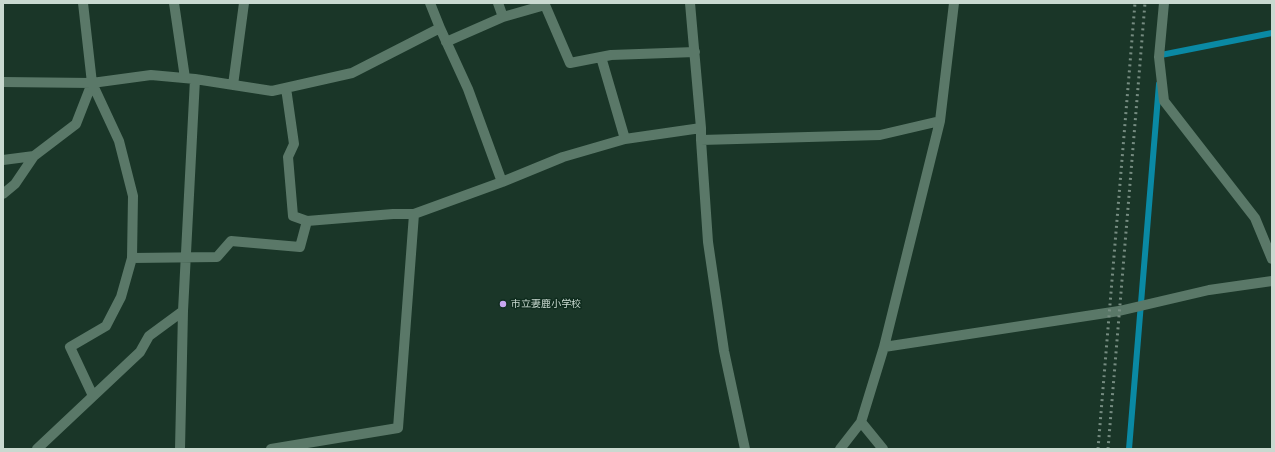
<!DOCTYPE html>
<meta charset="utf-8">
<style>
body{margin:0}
#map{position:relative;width:1275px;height:452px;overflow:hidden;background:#1a3628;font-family:"Public Sans",sans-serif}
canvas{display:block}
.frame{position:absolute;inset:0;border:4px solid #c9d9d0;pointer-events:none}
</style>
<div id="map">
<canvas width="1275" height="452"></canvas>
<div class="frame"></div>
</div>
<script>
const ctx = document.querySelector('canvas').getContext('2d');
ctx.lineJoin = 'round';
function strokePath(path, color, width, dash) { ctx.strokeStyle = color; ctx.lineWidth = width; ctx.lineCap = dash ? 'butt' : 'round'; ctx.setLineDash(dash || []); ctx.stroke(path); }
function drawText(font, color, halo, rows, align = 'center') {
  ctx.font = font + ' "Public Sans","Noto Sans JP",sans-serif'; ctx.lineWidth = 3; ctx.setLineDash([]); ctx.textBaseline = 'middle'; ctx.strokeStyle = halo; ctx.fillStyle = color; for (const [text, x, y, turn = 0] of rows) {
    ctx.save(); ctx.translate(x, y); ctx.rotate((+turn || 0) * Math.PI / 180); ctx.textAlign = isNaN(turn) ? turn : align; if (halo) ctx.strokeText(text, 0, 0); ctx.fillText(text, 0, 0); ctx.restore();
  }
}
strokePath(new Path2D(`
 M 1161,59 L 1161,55 L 1272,33
 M 1129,449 L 1159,84`), '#0a89a4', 6);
strokePath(new Path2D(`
 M 83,3 L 92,83 L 119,141 L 133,196 L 132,258 L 121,297 L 106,326 L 70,347 L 93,396
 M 174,3 L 185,78
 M 430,3 L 440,28 L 468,89 L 502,182
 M 498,3 L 503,17
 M 690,3 L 701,128 L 701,140 L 708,242 L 724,351 L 745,449
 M 1164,3 L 1159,57 L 1164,101 L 1255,218 L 1272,259
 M 446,42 L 503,17 L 545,5 L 570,63 L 611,55 L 695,52
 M 601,57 L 625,139
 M 3,82 L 92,83 L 151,75 L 195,79 L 272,91 L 352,73 L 440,28
 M 233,85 L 244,3
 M 286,88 L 294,144 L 288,157 L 293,216 L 307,221 L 393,214 L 414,214
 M 701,140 L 880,135 L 940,121
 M 3,160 L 34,156
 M 3,194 L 15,184 L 34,156 L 76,124 L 92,83
 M 132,258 L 217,257 L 231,241 L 300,247 L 307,221
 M 884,347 L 1119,311 L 1209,290 L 1272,281
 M 861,422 L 883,449
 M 37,449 L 140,352 L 149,336 L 183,311
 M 180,449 L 183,311 L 195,79
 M 271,449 L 398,428 L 414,214 L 502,182 L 563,157 L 625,139 L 701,128
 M 840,449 L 861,422 L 884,347 L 940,121 L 954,3`), '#5a7868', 10);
strokePath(new Path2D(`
 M 1098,449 L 1135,3
 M 1108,449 L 1145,3`), '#768c81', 3, [2, 4]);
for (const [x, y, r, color] of [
 [503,304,4,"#c8a6ef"]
]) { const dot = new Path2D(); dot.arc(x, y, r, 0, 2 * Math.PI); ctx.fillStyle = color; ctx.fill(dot); strokePath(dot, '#0f2c1e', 1.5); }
drawText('10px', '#c9d9d0', '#0f2c1e', [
 ["市立妻鹿小学校",511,304]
], 'left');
</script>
